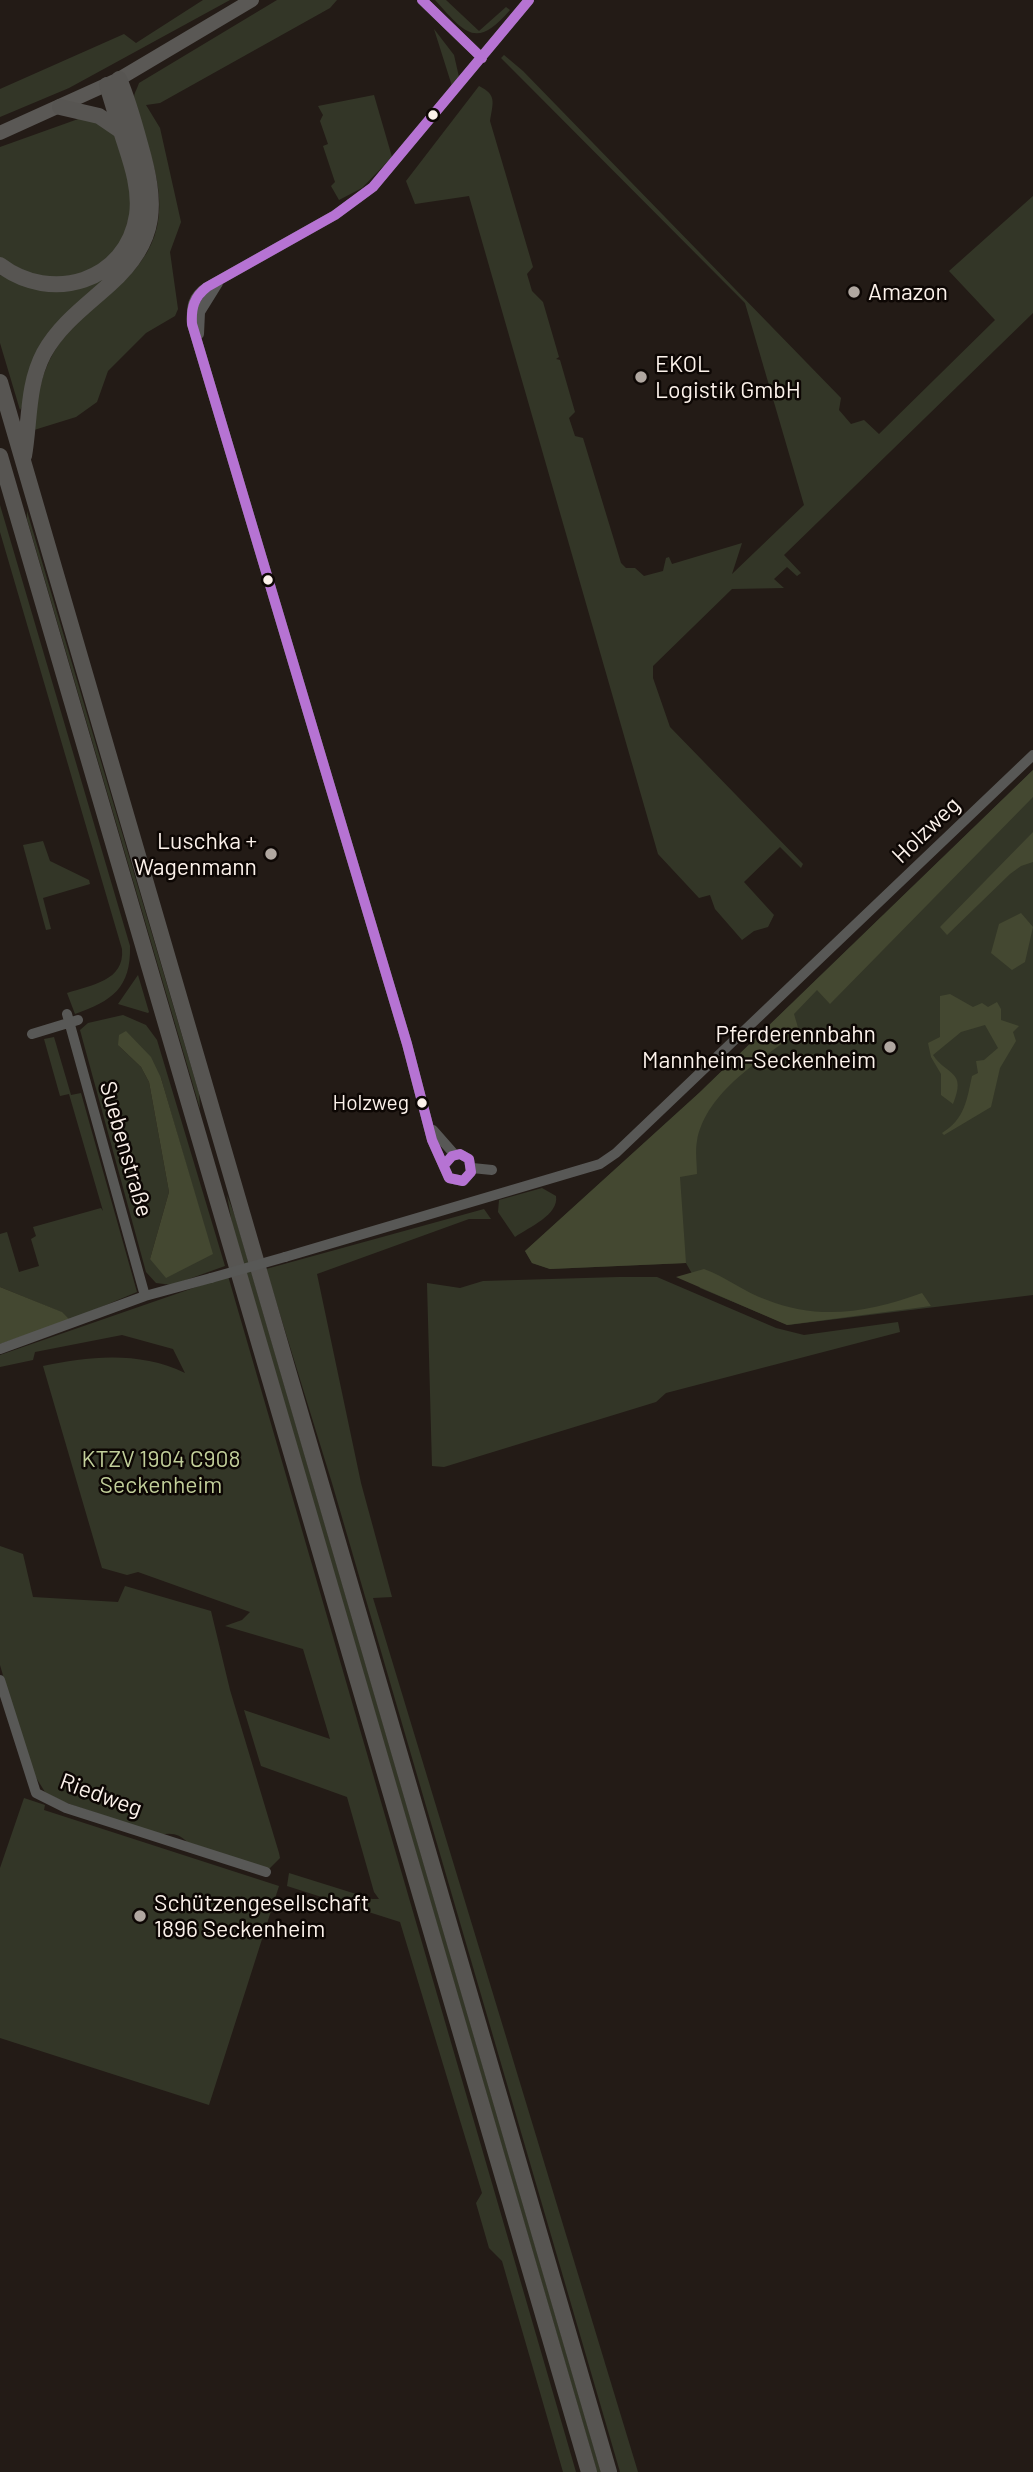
<!DOCTYPE html>
<meta charset="utf-8">
<style>
body{margin:0}
canvas{display:block;background:#231b16}
</style>
<canvas width="1033" height="2472"></canvas>
<script>
const ctx = document.querySelector('canvas').getContext('2d');
ctx.lineJoin = 'round';
function paint(path, color) { ctx.fillStyle = color; ctx.fill(path, 'evenodd'); }
function strokePath(path, color, width, dash) { ctx.strokeStyle = color; ctx.lineWidth = width; ctx.lineCap = dash ? 'butt' : 'round'; ctx.setLineDash(dash || []); ctx.stroke(path); }
function drawText(font, color, halo, rows, align = 'center') {
  ctx.font = font + ' Barlow,sans-serif'; ctx.lineWidth = 5; ctx.setLineDash([]); ctx.textBaseline = 'middle'; ctx.strokeStyle = halo; ctx.fillStyle = color; for (const [text, x, y, turn = 0] of rows) {
    ctx.save(); ctx.translate(x, y); ctx.rotate((+turn || 0) * Math.PI / 180); ctx.textAlign = isNaN(turn) ? turn : align; if (halo) ctx.strokeText(text, 0, 0); ctx.fillText(text, 0, 0); ctx.restore();
  }
}
paint(new Path2D(`
 M 203,0 L 230,0 L 69,88 L 0,117 L 0,89 L 124,34 L 136,43 Z
 M 277,0 L 337,0 L 330,8 L 160,103 L 146,105 L 160,128 L 181,222 L 170,252 L 178,309 L 175,316 L 146,333 L 108,371 L 97,402 L 76,417 L 34,430 C 36,398 42,366 62,340 C 92,301 145,279 157,227 C 165,192 151,157 141,123 C 139,116 134,105 134,98 C 134,93 138,87 139,83 Z
 M 435,0 L 446,0 L 479,31 L 506,7 L 510,10 C 476,50 465,33 435,0 Z
 M 434,29 L 454,55 L 459,77 L 452,86 Z
 M 504,55 L 523,71 L 841,398 L 839,410 L 851,424 L 864,420 L 879,434 L 995,320 L 949,271 L 1033,196 L 1033,313 L 784,555 L 801,573 L 797,576 L 787,567 L 774,579 L 784,588 L 732,589 L 653,666 L 653,678 L 670,727 L 803,864 L 801,868 L 780,847 L 744,882 L 774,915 L 768,927 L 754,931 L 742,940 L 715,909 L 710,895 L 699,898 L 658,854 L 469,196 L 415,204 L 406,181 L 479,86 C 497,95 493,102 490,121 L 533,267 L 527,274 L 532,291 L 543,302 L 559,357 L 556,359 L 560,360 L 575,412 L 569,418 L 575,436 L 583,438 L 621,563 L 626,568 L 635,568 L 644,576 L 663,571 L 666,558 L 669,557 L 672,564 L 742,543 L 732,574 L 804,505 L 745,303 L 501,58 Z
 M 374,95 L 392,157 L 362,188 L 339,200 L 331,186 L 335,182 L 323,146 L 328,144 L 320,121 L 323,115 L 318,106 Z
 M 81,118 L 96,121 L 115,136 L 133,194 L 127,232 L 116,251 L 90,272 L 46,280 L 0,260 L 0,147 Z
 M 142,170 L 127,258 L 78,304 L 20,410 L 0,343 L 0,275 L 32,288 L 116,265 Z
 M 0,505 L 130,946 C 131,988 112,1001 75,1014 L 67,993 C 91,985 125,981 122,949 L 0,532 Z
 M 27,511 L 199,1093 L 200,1109 L 27,519 Z
 M 1033,770 L 1033,1295 L 788,1325 L 700,1288 L 686,1263 L 550,1269 L 532,1263 L 525,1251 L 699,1093 Z
 M 43,841 L 50,861 L 89,880 L 90,884 L 43,898 L 51,929 L 46,930 L 23,845 Z
 M 138,975 L 149,1012 L 148,1013 L 118,1004 Z
 M 123,1015 L 146,1025 L 157,1040 L 225,1266 L 172,1285 L 156,1283 L 146,1272 L 80,1030 L 88,1023 ZM 118,1045 L 161,1078 L 212,1254 L 150,1259 L 169,1192 L 149,1082 L 141,1067 Z
 M 54,1037 L 71,1095 L 81,1093 L 137,1292 L 70,1320 L 61,1312 L 0,1287 L 0,1234 L 7,1232 L 19,1272 L 39,1266 L 31,1239 L 36,1236 L 33,1227 L 101,1208 L 103,1211 L 69,1094 L 60,1096 L 44,1039 Z
 M 542,1188 L 556,1196 C 559,1215 529,1227 515,1237 L 498,1212 L 499,1200 Z
 M 227,1195 L 235,1216 L 601,2472 L 597,2472 L 232,1224 Z
 M 484,1209 L 491,1219 L 469,1219 L 317,1274 L 361,1483 L 392,1597 L 373,1598 L 638,2472 L 620,2472 L 332,1483 L 266,1269 Z
 M 228,1276 L 576,2472 L 563,2472 L 502,2261 L 489,2248 L 476,2203 L 482,2193 L 400,1922 L 287,1886 L 289,1873 L 372,1899 L 379,1899 L 374,1892 L 347,1797 L 261,1766 L 244,1710 L 330,1739 L 303,1649 L 225,1626 L 242,1620 L 250,1612 L 138,1572 L 127,1575 L 102,1568 L 43,1366 C 89,1356 140,1351 185,1373 L 173,1349 L 122,1335 L 35,1352 L 33,1360 L 0,1367 L 0,1355 Z
 M 619,1277 L 657,1277 L 776,1328 L 804,1335 L 898,1322 L 900,1332 L 666,1393 L 656,1402 L 444,1467 L 432,1466 L 427,1283 L 460,1288 L 483,1281 Z
 M 0,1546 L 23,1554 L 33,1597 L 118,1602 L 125,1586 L 211,1611 L 230,1690 L 279,1853 L 280,1858 L 269,1869 L 187,1842 C 180,1834 171,1832 161,1835 L 64,1802 L 45,1792 L 30,1768 L 0,1665 Z
 M 24,1798 L 45,1805 L 44,1810 L 279,1886 L 209,2105 L 0,2038 L 0,1868 Z`), '#333627');
paint(new Path2D(`
 M 1033,770 L 1033,797 L 830,1004 L 817,990 L 794,1014 L 799,1031 C 763,1059 706,1091 697,1141 C 695,1151 697,1163 697,1174 L 680,1177 L 686,1263 L 550,1269 L 532,1263 L 525,1251 L 699,1093 Z
 M 1033,832 L 1033,862 L 1021,866 L 1010,874 L 947,935 L 940,927 Z
 M 1021,913 L 1033,927 L 1025,962 L 1012,970 L 991,953 L 999,924 Z
 M 950,994 L 973,1007 L 982,1003 L 988,1007 L 997,1002 L 1001,1009 L 1001,1020 L 1019,1026 L 1013,1032 L 1016,1041 L 1000,1068 L 991,1107 L 944,1135 L 942,1133 C 965,1119 967,1099 972,1076 L 978,1073 L 976,1061 L 984,1060 L 998,1048 L 985,1025 L 961,1032 L 933,1055 C 947,1076 967,1070 953,1104 L 941,1095 L 941,1074 L 931,1057 L 928,1043 L 940,1037 L 940,996 Z
 M 126,1031 L 151,1057 L 161,1078 L 213,1254 L 166,1278 L 150,1259 L 169,1192 L 149,1082 L 141,1067 L 118,1045 L 119,1035 Z
 M 704,1269 C 726,1277 744,1292 767,1300 C 820,1321 870,1312 922,1293 L 931,1306 L 787,1325 L 676,1277 Z
 M 0,1287 L 62,1312 L 70,1320 L 0,1344 Z`), '#444831');
strokePath(new Path2D(`
 M 422,0 L 482,58
 M 199,334 L 200,312 L 218,283
 M 67,1014 L 145,1296
 M 32,1034 L 78,1020
 M 433,1130 L 455,1155
 M 445,1164 L 452,1156 L 460,1154 L 469,1159 L 471,1172 L 463,1181 L 449,1178 L 432,1140 L 407,1044 L 192,324 C 191,307 192,297 207,287 L 335,215 L 373,187 L 529,0
 M 472,1168 L 492,1170
 M 285,1257 L 600,1164 L 616,1153 L 1033,755
 M 0,1349 L 145,1296 L 211,1278
 M 0,1680 L 36,1793 L 66,1808 L 266,1872`), '#585856', 10);
strokePath(new Path2D(`
 M 0,133 L 119,79 L 252,0`), '#5a5855', 14);
strokePath(new Path2D(`
 M 107,85 L 121,131
 M 0,265 C 51,304 127,282 137,215 C 141,186 129,157 121,131 L 99,116 L 60,107
 M 0,382 L 609,2472
 M 0,456 L 589,2472
 M 24,456 C 30,421 27,385 44,353 C 60,324 87,305 110,284 C 159,240 157,203 140,144 C 134,122 128,100 119,79`), '#575552', 16);
strokePath(new Path2D(`
 M 211,1278 L 285,1257`), '#585856', 10);
strokePath(new Path2D(`
 M 422,0 L 482,58
 M 445,1164 L 452,1156 L 460,1154 L 469,1159 L 471,1172 L 463,1181 L 449,1178 L 432,1140 L 407,1044 L 192,324 C 191,308 194,297 207,287 L 335,215 L 373,187 L 529,0`), '#b673d3', 10);
for (const [x, y, r, color] of [
 [433,115,6,"#fcf2eb"],
 [854,292,7,"#b0a7a0"],
 [641,377,7,"#b0a7a0"],
 [268,580,6,"#fcf2eb"],
 [271,854,7,"#b0a7a0"],
 [890,1047,7,"#b0a7a0"],
 [422,1103,6,"#fcf2eb"],
 [140,1916,7,"#b0a7a0"]
]) { const dot = new Path2D(); dot.arc(x, y, r, 0, 2 * Math.PI); ctx.fillStyle = color; ctx.fill(dot); strokePath(dot, '#0d0704', 2.5); }
drawText('21px', '#fcf2eb', '#0d0704', [
 ["Holzweg",409,1103]
], 'right');
drawText('23px', '#fcf2eb', '#0d0704', [
 ["Amazon",868,292],
 ["EKOL",655,364],
 ["Logistik GmbH",655,390],
 ["Luschka +",257,841,"right"],
 ["Wagenmann",257,867,"right"],
 ["Pferderennbahn",876,1034,"right"],
 ["Mannheim-Seckenheim",876,1060,"right"],
 ["Schützengesellschaft",154,1903],
 ["1896 Seckenheim",154,1929]
], 'left');
drawText('23px', '#fcf2eb', '#0d0704', [
 ["Holzweg",926,830,-44],
 ["Suebenstraße",126,1149,74],
 ["Riedweg",101,1795,20]
]);
drawText('23px', '#c2cf9a', '#0d0704', [
 ["KTZV 1904 C908",161,1459],
 ["Seckenheim",161,1485]
]);
</script>
